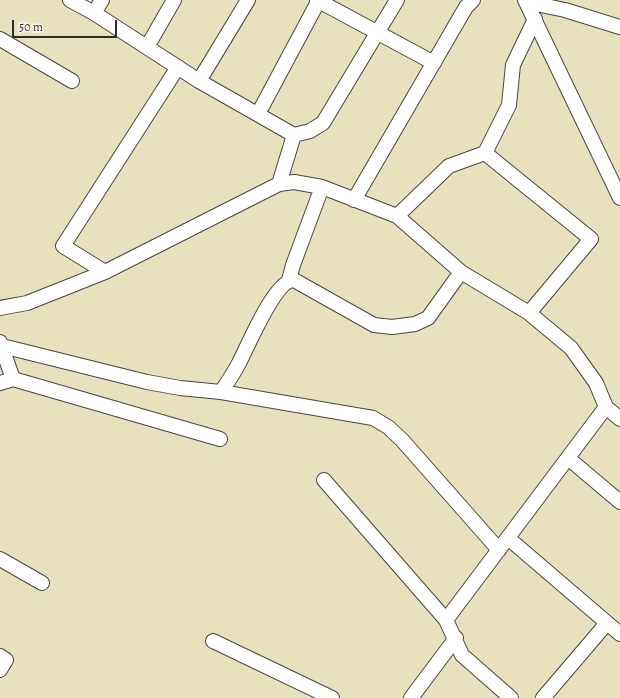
<!DOCTYPE html>
<style>
body{margin:0}
#map{position:relative;width:620px;height:698px;overflow:hidden;background:#e7e1be;font-family:Alegreya,serif}
canvas{display:block}
.scale{position:absolute;left:12px;top:20px;width:105px;height:18px;box-sizing:border-box;border:2px solid #2b2b2b;border-top:0;padding-left:5px;font-size:12px;line-height:14px;white-space:nowrap;color:#2b2b2b;-webkit-text-stroke:3px #f7f3e8;paint-order:stroke}
</style>
<div id="map">
<canvas width="620" height="698"></canvas>
<div class="scale">50 m</div>
</div>
<script>
const ctx = document.querySelector('canvas').getContext('2d');
ctx.lineJoin = 'round';
function strokePath(path, color, width, dash) { ctx.strokeStyle = color; ctx.lineWidth = width; ctx.lineCap = dash ? 'butt' : 'round'; ctx.setLineDash(dash || []); ctx.stroke(path); }
const minor = new Path2D(`
 M 70,0 L 94,13 L 102,0
 M 248,0 L 199,81 L 294,135 L 279,184
 M 317,0 L 434,63
 M 525,0 L 620,198
 M 526,2 L 565,10 L 620,27
 M 94,13 L 199,81
 M 0,39 L 72,81
 M 147,47 L 174,0
 M 258,114 L 319,0
 M 294,135 L 310,131 L 323,123 L 397,0
 M 485,153 L 591,239 L 529,313
 M 354,200 L 466,7 L 473,0
 M 397,216 L 449,166 L 485,153 L 509,105 L 513,65 L 535,19
 M 105,272 L 63,246 L 178,67
 M 289,280 L 293,265 L 322,187
 M 0,308 L 27,303 L 105,272 L 279,184 L 294,182 L 322,187 L 397,216 L 461,272 L 529,313 L 571,348 L 596,383 L 606,407
 M 0,342 L 13,379 L 0,383
 M 2,346 L 147,382 L 180,388 L 221,392 L 373,418 L 388,427 L 402,440 L 499,550
 M 13,379 L 220,439
 M 221,392 C 227,383 234,373 239,363 C 248,346 275,280 294,280 L 374,325 L 392,327 L 415,324 L 428,318 L 461,272
 M 568,458 L 620,502
 M 324,480 L 446,620 L 462,655 L 511,698
 M 508,538 L 620,634
 M 0,559 L 42,583
 M 446,620 L 606,407 L 620,419
 M 213,641 L 332,698
 M 0,656 L 6,660 L 0,670
 M 411,698 L 456,638
 M 543,698 L 607,623`);
strokePath(minor, '#474641', 16);
strokePath(minor, '#fff', 14);
</script>
